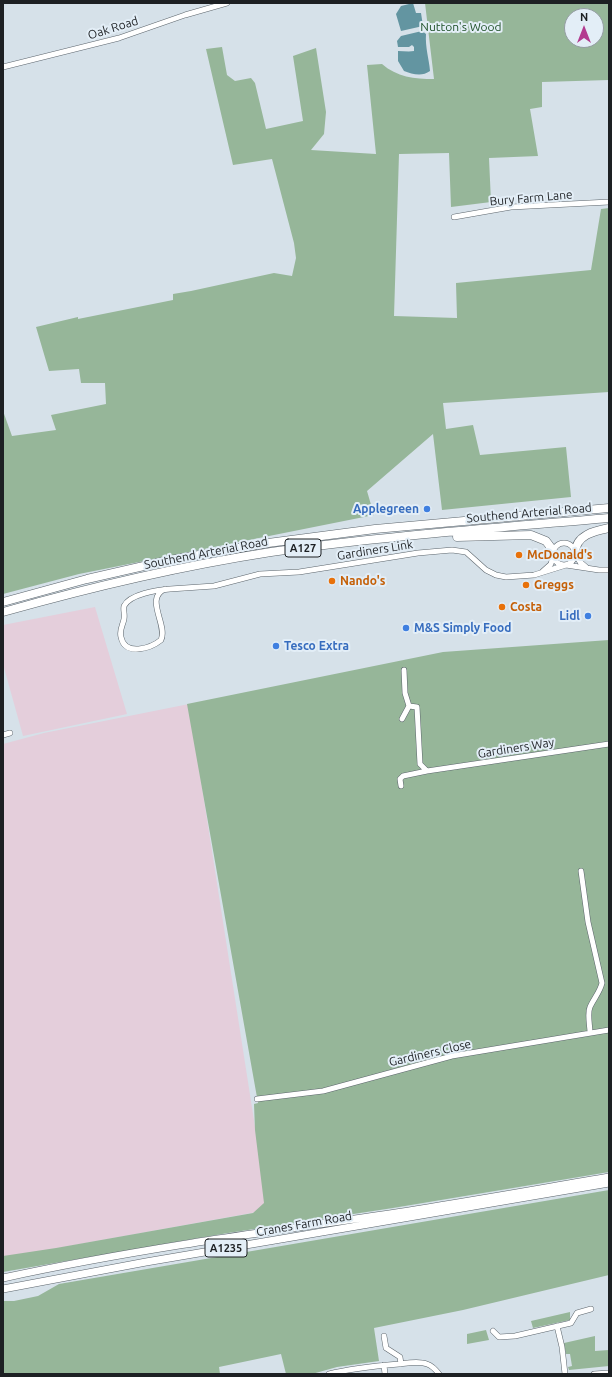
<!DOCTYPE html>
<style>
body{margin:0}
#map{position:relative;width:612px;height:1377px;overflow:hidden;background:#d6e1e9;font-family:Ubuntu,sans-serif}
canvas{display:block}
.frame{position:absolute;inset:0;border:4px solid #1d2023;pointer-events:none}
.north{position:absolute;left:564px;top:8px;width:40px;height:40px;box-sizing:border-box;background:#e3eef7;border:1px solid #949ca2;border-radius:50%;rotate:0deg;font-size:11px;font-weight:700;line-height:16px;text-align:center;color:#1d2023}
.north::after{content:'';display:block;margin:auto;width:14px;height:18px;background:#b33b8f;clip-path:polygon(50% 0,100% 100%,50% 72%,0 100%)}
</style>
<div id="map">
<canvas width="612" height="1377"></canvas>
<div class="frame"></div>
<div class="north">N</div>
</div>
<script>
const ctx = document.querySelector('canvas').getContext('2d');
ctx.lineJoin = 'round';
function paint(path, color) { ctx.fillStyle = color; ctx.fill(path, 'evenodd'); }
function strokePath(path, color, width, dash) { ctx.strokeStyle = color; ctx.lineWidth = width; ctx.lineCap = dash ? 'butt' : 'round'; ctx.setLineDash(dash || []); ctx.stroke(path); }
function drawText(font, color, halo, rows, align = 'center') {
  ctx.font = font + ' Ubuntu,sans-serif'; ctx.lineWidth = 4; ctx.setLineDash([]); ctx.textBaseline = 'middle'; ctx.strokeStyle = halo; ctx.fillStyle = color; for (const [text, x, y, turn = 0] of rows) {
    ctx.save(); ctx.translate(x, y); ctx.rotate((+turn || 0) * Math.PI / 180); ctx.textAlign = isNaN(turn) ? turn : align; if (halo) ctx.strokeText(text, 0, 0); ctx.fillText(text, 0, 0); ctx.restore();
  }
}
paint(new Path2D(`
 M 95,607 L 127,714 L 23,736 L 3,664 L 3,625 Z
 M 189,704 L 268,1210 L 3,1258 L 3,744 L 44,733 Z`), '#e4cedb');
paint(new Path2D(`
 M 425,3 L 609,3 L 609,80 L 542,82 L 542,107 L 530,109 L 538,156 L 489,158 L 491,202 L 451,207 L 449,153 L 399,154 L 394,316 L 457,318 L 456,283 L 591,270 L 601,209 L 609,208 L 609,392 L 443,403 L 446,429 L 473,425 L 480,455 L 566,447 L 571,497 L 442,510 L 433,434 L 367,491 L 374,515 L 79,574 L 3,594 L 3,411 L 12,436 L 56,430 L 51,415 L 106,404 L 105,383 L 81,383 L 79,369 L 49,371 L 36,327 L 78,317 L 78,319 L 173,300 L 173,294 L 191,291 L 274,273 L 292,276 L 296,258 L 294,243 L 272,159 L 233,165 L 206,49 L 222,47 L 227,75 L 235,81 L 251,78 L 255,83 L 266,129 L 303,121 L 293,56 L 316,48 L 326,112 L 324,134 L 311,150 L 376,154 L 367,65 L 382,64 C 397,77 414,79 434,79 ZM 572,16 L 596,16 L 596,40 L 572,40 Z
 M 609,640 L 609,1172 L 393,1208 L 228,1233 L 3,1272 L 3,1256 L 56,1248 L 253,1213 L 264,1203 L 255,1130 L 254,1104 L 258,1103 L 187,704 L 443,652 Z
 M 609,1190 L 609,1275 L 463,1310 L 374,1328 L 379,1361 L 337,1367 L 312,1374 L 286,1374 L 281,1354 L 219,1367 L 220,1374 L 3,1374 L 3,1301 L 14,1301 L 38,1296 L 59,1284 Z
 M 570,1312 L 570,1320 L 533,1328 L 531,1321 Z
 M 486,1330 L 489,1340 L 467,1344 L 467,1334 Z
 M 595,1336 L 595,1351 L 609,1350 L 609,1366 L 569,1370 L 568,1367 L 572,1366 L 570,1354 L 566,1354 L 564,1343 Z`), '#96b699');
paint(new Path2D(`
 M 413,3 L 416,13 L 421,13 L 423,26 L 401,31 L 396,14 L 401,6 Z
 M 422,31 L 426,34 C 425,47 429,59 430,71 C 422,77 412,74 404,71 L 398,61 L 398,51 C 403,51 409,52 414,51 L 414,47 L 412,45 L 409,47 L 398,47 L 397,41 L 401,36 Z`), '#6395a1');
const minor = new Path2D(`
 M 3,67 L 119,38 L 185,15 L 227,3
 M 454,217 L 511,207 L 609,202
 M553 554a11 11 0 1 1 22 0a11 11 0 1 1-22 0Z
 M 575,553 L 580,562 L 586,567
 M 542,572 L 551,564 L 553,556
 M 165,589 C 144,598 168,625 161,640 C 151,648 125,657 121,637 C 119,630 123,625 124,619 C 125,614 123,610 124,606 C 130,594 157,590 170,589 L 214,586 L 260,574 L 299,572 L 418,553 L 452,550 L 466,552 L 486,570 L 496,575 L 506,577 L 534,575 L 566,565 L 599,570 L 609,570
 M 404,670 L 405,693 L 409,706
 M 402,719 L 409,706 L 417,707 L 420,764 L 427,771 L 609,744
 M 3,735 L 10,733
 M 401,786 L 400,779 L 403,776 L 427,771
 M 581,871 L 588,922 L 602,983 C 600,992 594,998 590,1007 C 587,1014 590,1025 590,1033
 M 257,1099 L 323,1091 L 452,1056 L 609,1030
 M 557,1326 L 562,1347 L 565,1374
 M 493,1331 L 499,1337 L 515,1336 L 571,1323 L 577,1313 L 591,1309
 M 384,1336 L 386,1348 L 400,1357 L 401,1364
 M 384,1365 L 385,1374
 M 329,1374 C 352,1368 375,1366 399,1364 C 408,1363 419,1361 427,1364 C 433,1366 436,1370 439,1374
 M 594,1374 L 609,1373`);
const major = new Path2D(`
 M 3,1278 C 122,1252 242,1235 362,1218 C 445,1206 527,1191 609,1177
 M 3,1289 L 146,1262 L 609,1183`);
const highway = new Path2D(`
 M 457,537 L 531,535 L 546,541 L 552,549 L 553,554
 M 575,553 C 576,535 594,531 609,528
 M 3,602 L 87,579 L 170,560 L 268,543 L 375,529 L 609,508
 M 3,612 C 91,587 181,566 271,552 C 383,536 496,528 609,518`);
strokePath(minor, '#5c656c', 6);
strokePath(major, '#5c656c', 8);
strokePath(highway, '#5c656c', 9);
strokePath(minor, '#fff', 5);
strokePath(major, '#fff', 7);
strokePath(highway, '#fff', 8);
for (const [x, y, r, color] of [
 [427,509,4,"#3f7fe0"],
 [519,555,4,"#e8710a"],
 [332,581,4,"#e8710a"],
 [526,585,4,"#e8710a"],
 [502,607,4,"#e8710a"],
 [588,616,4,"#3f7fe0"],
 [406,628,4,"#3f7fe0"],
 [276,646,4,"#3f7fe0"]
]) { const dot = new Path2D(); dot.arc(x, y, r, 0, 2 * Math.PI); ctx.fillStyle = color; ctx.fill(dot); strokePath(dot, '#e3eef7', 1.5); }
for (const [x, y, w] of [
 [303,548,36],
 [226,1248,42]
]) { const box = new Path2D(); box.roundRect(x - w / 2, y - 9, w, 18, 3); ctx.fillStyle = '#e3eef7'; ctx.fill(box); strokePath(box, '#1d2023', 1); }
drawText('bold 11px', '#1d2023', null, [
 ["A127",303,548],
 ["A1235",226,1248]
]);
drawText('12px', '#1d4f26', '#e3eef7', [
 ["Nutton's Wood",461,27]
]);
drawText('12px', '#1d2023', '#e3eef7', [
 ["Oak Road",113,28,-17],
 ["Bury Farm Lane",531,198,-5],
 ["Southend Arterial Road",529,513,-5],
 ["Gardiners Link",375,550,-9],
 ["Southend Arterial Road",206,553,-11],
 ["Gardiners Way",516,748,-9],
 ["Gardiners Close",430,1053,-13],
 ["Cranes Farm Road",304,1224,-10]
]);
drawText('bold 12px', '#366cbe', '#e3eef7', [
 ["Applegreen",419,509],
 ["Lidl",580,616],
 ["M&S Simply Food",414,628,"left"],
 ["Tesco Extra",284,646,"left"]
], 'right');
drawText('bold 12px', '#c56008', '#e3eef7', [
 ["McDonald's",527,555],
 ["Nando's",340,581],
 ["Greggs",534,585],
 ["Costa",510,607]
], 'left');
</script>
